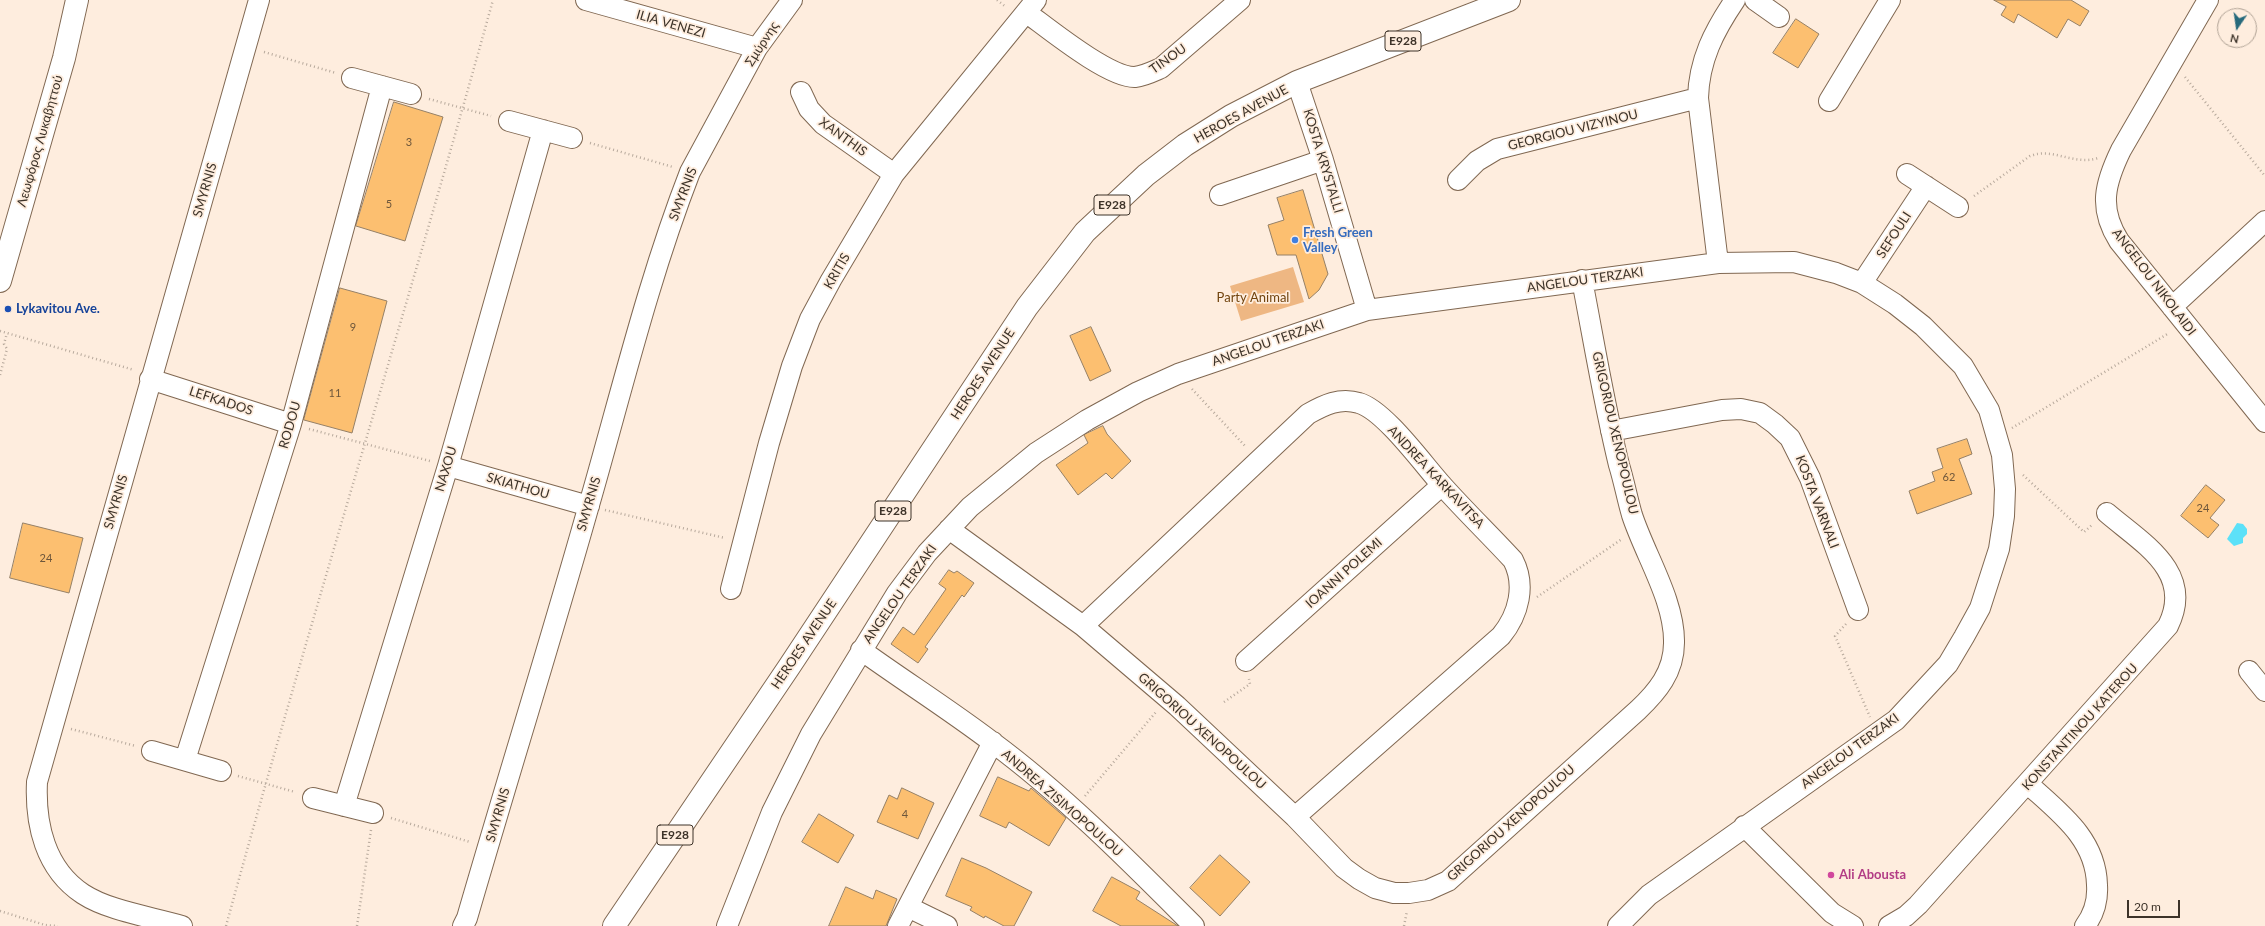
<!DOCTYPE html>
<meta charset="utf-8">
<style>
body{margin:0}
#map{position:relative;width:2265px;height:926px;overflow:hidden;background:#feedde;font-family:Lato,sans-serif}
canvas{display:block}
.north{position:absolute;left:2217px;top:8px;width:40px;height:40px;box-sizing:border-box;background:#feedde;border:1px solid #b1a396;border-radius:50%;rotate:193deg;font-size:11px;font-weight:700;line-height:16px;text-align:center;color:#3d3329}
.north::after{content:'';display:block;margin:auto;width:14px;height:18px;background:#276a7c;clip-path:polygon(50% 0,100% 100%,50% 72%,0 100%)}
.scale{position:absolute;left:2127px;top:900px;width:53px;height:18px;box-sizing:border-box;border:2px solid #3d3329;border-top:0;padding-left:5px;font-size:12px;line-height:14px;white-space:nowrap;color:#3d3329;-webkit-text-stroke:3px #feedde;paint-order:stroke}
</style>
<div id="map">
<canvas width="2265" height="926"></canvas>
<div class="north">N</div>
<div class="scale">20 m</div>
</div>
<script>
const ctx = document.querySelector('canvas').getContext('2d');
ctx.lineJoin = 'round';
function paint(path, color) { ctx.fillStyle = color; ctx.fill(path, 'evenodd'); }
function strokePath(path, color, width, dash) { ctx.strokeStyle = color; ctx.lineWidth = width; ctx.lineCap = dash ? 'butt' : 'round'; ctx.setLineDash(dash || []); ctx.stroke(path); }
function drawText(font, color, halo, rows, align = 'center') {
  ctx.font = font + ' Lato,sans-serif'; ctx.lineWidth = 3.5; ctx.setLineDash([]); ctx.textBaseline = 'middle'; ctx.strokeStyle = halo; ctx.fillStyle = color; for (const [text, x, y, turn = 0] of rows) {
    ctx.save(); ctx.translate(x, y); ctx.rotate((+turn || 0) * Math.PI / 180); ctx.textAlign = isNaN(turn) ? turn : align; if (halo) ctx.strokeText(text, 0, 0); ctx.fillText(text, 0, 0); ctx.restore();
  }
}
paint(new Path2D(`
 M 1293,267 L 1304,302 L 1241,321 L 1230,286 Z`), '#eeb783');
paint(new Path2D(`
 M 2237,523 L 2243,524 L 2247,529 L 2247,534 L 2243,538 L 2243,543 L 2234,546 L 2227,539 Z`), '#5ce1f8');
const building = new Path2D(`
 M 1994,0 L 2071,0 L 2089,11 L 2080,26 L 2068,19 L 2057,38 L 2018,14 L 2014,23 L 2001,15 L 2006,7 Z
 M 1796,19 L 1819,34 L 1798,68 L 1773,53 Z
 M 394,102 L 443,117 L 405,241 L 356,226 Z
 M 1303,190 L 1328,274 L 1319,290 L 1309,299 L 1296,255 L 1277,255 L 1268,225 L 1284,220 L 1277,198 Z
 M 340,288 L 387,301 L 352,433 L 304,420 Z
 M 1091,327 L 1111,371 L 1090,381 L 1070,336 Z
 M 1103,426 L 1107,434 L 1131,461 L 1112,479 L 1106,473 L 1078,495 L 1056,465 L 1088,443 L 1084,435 Z
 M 1967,439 L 1972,454 L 1959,459 L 1972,494 L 1917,514 L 1909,491 L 1935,481 L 1932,472 L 1943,468 L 1937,449 Z
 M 2206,485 L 2225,500 L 2210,518 L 2219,525 L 2208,538 L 2181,516 Z
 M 23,523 L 83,538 L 69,593 L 10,578 Z
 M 949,570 L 954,573 L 957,571 L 974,583 L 964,597 L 962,595 L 925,647 L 928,649 L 918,663 L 891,644 L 903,627 L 914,635 L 946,589 L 939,584 Z
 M 998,777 L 1029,791 L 1031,788 L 1066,818 L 1049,846 L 1009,822 L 1006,828 L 980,816 Z
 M 902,788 L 934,803 L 918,839 L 877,822 L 889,795 L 897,799 Z
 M 819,814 L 854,835 L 838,863 L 802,842 Z
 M 1220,855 L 1250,882 L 1220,916 L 1190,888 Z
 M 962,858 L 986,868 L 1032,892 L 1014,926 L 1004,926 L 985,916 L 984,918 L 970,910 L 972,907 L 946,896 Z
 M 1112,877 L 1140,892 L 1136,899 L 1178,926 L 1121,926 L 1093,911 Z
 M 846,887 L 873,899 L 876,890 L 897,899 L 886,926 L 829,926 Z`);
paint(building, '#fcbf70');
strokePath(building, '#958066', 1);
const minor = new Path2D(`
 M 586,0 L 757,48
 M 1755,0 L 1779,17
 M 2208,0 L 2121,150 C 2105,183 2098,208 2119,241 L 2265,422
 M 1027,13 C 1049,29 1109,78 1135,77 C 1144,76 1152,72 1161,68 L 1240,0
 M 352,78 L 411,94
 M 1297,82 L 1323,160 L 1367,310
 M 801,92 L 809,109 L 823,124 L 894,174
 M 1829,101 L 1890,0
 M 509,121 L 572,138
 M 1907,174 L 1958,207
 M 1458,180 L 1477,161 L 1497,149 L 1698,98
 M 1220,195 L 1323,160
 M 1718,263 L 1698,98 C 1699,60 1714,31 1735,0
 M 1862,283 L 1926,186
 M 2172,307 L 2265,221
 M 150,379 L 291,424
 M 1611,431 L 1722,410 L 1741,409 L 1760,413 L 1775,424 L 1790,438 L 1810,478 L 1858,610
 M 448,466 L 589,506
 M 949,529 L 1083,626 L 1177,706 L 1295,817 L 1344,868 L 1359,879 L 1375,888 L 1394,893 L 1409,893 L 1428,890 L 1448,881 L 1638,710 C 1657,692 1674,672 1674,643 C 1675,601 1645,555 1632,515 C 1627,498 1624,481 1619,465 C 1604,404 1594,342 1582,280
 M 731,589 L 769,443 L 792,366 L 810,319 L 831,280 L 894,174 L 1036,0
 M 1083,626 L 1308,414 C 1324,405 1340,397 1359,403 C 1384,410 1423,464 1441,484 C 1464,510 1489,534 1513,560 C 1526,585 1519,614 1501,636 L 1295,817
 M 861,650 C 904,681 950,710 992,742 C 1065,796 1130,862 1194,926
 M 1246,661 L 1442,485
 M 2249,671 L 2265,691
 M 152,751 L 221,771
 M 185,760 L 291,424 L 382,86
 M 2028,784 C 2060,813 2096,839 2097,885 C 2098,900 2094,914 2085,926
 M 313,798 L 373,813
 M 344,806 L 448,466 L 543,130
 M 1744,826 L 1832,913 L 1853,926
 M 908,907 L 947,926
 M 182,926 C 152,917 109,911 83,894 C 45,869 35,824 37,782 L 259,0
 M 463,926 L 467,918 C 507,780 550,643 589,505 C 621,394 648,280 690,172 L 757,48 L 792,0
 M 727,926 L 772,812 L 811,734 L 897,593 L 927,553 L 970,507 L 1036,453 L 1087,420 L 1138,392 L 1178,374 L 1367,310 L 1718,263 L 1794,262 L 1836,273 L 1862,283 L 1895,304 L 1923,326 L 1963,366 L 1989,410 L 2002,455 L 2005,489 L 2004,516 L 1999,549 L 1980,608 L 1964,637 L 1948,664 L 1896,720 L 1649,895 L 1618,926
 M 898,926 L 993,742
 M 1889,926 L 1906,916 L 1918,905 L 2168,626 C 2195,572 2142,543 2107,513`);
const major = new Path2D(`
 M 0,281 L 64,58 L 77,0
 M 614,926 L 789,667 L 1027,307 L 1085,232 L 1146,175 L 1185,145 L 1231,116 L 1297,82 L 1509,0`);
strokePath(minor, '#806852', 22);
strokePath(major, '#806852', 24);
strokePath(new Path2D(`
 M 997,0 L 1006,7
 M 264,52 L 336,73
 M 2185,77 L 2265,176
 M 429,99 L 491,116
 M 590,143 L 673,167
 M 1974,196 L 2030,156 C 2053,147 2074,166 2098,158
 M 0,331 L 134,370
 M 0,375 L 7,349 L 4,344 L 7,333
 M 1192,389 L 1246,447
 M 2012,428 L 2169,333
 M 309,429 L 430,461
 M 2023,475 L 2084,532 L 2093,524
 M 605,510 L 725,538
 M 1537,597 L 1622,539
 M 1846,624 L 1835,636 L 1870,717
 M 1224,702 L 1250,684 L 1249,679
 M 71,729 L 136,746
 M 238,776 L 295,792
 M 1085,796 L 1156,712
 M 391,818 L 470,842
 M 0,911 L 45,925 L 58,926
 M 226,926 C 311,616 407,310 493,0
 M 357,926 L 371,830
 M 1404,926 L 1407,911`), '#b7a99c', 2.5, [1, 3]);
strokePath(minor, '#fff', 20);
strokePath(major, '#fff', 22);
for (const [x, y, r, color] of [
 [1295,240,4,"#3f7fe0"],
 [8,309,4,"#1a4fb4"],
 [1831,875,4,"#d1479c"]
]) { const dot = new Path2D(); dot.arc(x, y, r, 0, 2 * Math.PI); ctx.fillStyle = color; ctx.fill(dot); strokePath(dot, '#feedde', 1.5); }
drawText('11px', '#6d563b', null, [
 ["3",409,142],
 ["5",389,204],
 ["9",353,327],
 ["11",335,393],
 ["62",1949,477],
 ["24",2203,508],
 ["24",46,558],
 ["4",905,814]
]);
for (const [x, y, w] of [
 [1403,41,36],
 [1112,205,36],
 [893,511,36],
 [675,835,36]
]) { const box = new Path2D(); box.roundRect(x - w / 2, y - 10, w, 20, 3); ctx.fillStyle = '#feedde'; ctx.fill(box); strokePath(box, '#3d3329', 1); }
drawText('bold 12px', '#3d3329', null, [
 ["E928",1403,41],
 ["E928",1112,205],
 ["E928",893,511],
 ["E928",675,835]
]);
drawText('13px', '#3d3329', '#feedde', [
 ["ILIA VENEZI",671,24,16],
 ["Σμύρνης",762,44,-57],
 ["TINOU",1168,59,-35],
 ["HEROES AVENUE",1241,114,-29],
 ["GEORGIOU VIZYINOU",1573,130,-14],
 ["XANTHIS",843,137,36],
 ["Λεωφόρος Λυκαβηττού",40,141,-74],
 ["KOSTA KRYSTALLI",1323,161,73],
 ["SMYRNIS",205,190,-74],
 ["SMYRNIS",683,194,-69],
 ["SEFOULI",1894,235,-57],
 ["KRITIS",837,271,-60],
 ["ANGELOU TERZAKI",1585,280,-8],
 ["ANGELOU NIKOLAIDI",2154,282,53],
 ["ANGELOU TERZAKI",1268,343,-19],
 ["HEROES AVENUE",983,374,-57],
 ["LEFKADOS",221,401,18],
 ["RODOU",290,425,-74],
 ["GRIGORIOU XENOPOULOU",1615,433,77],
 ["NAXOU",446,469,-73],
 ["ANDREA KARKAVITSA",1436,477,47],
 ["SKIATHOU",518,486,16],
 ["SMYRNIS",116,502,-74],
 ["KOSTA VARNALI",1817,502,69],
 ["SMYRNIS",589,504,-74],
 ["IOANNI POLEMI",1344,573,-42],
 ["ANGELOU TERZAKI",900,594,-55],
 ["HEROES AVENUE",804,644,-56],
 ["KONSTANTINOU KATEROU",2080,727,-48],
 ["GRIGORIOU XENOPOULOU",1202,731,42],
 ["ANGELOU TERZAKI",1850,751,-36],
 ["ANDREA ZISIMOPOULOU",1062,803,41],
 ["SMYRNIS",498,815,-74],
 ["GRIGORIOU XENOPOULOU",1511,823,-42]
]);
drawText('bold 13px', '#366cbe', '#feedde', [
 ["Fresh Green",1303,233],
 ["Valley",1303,248]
], 'left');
drawText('13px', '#71440e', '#feedde', [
 ["Party Animal",1253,298]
]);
drawText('bold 13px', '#164399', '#feedde', [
 ["Lykavitou Ave.",16,309]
], 'left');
drawText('bold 13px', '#b23c85', '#feedde', [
 ["Ali Abousta",1839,875]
], 'left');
</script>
